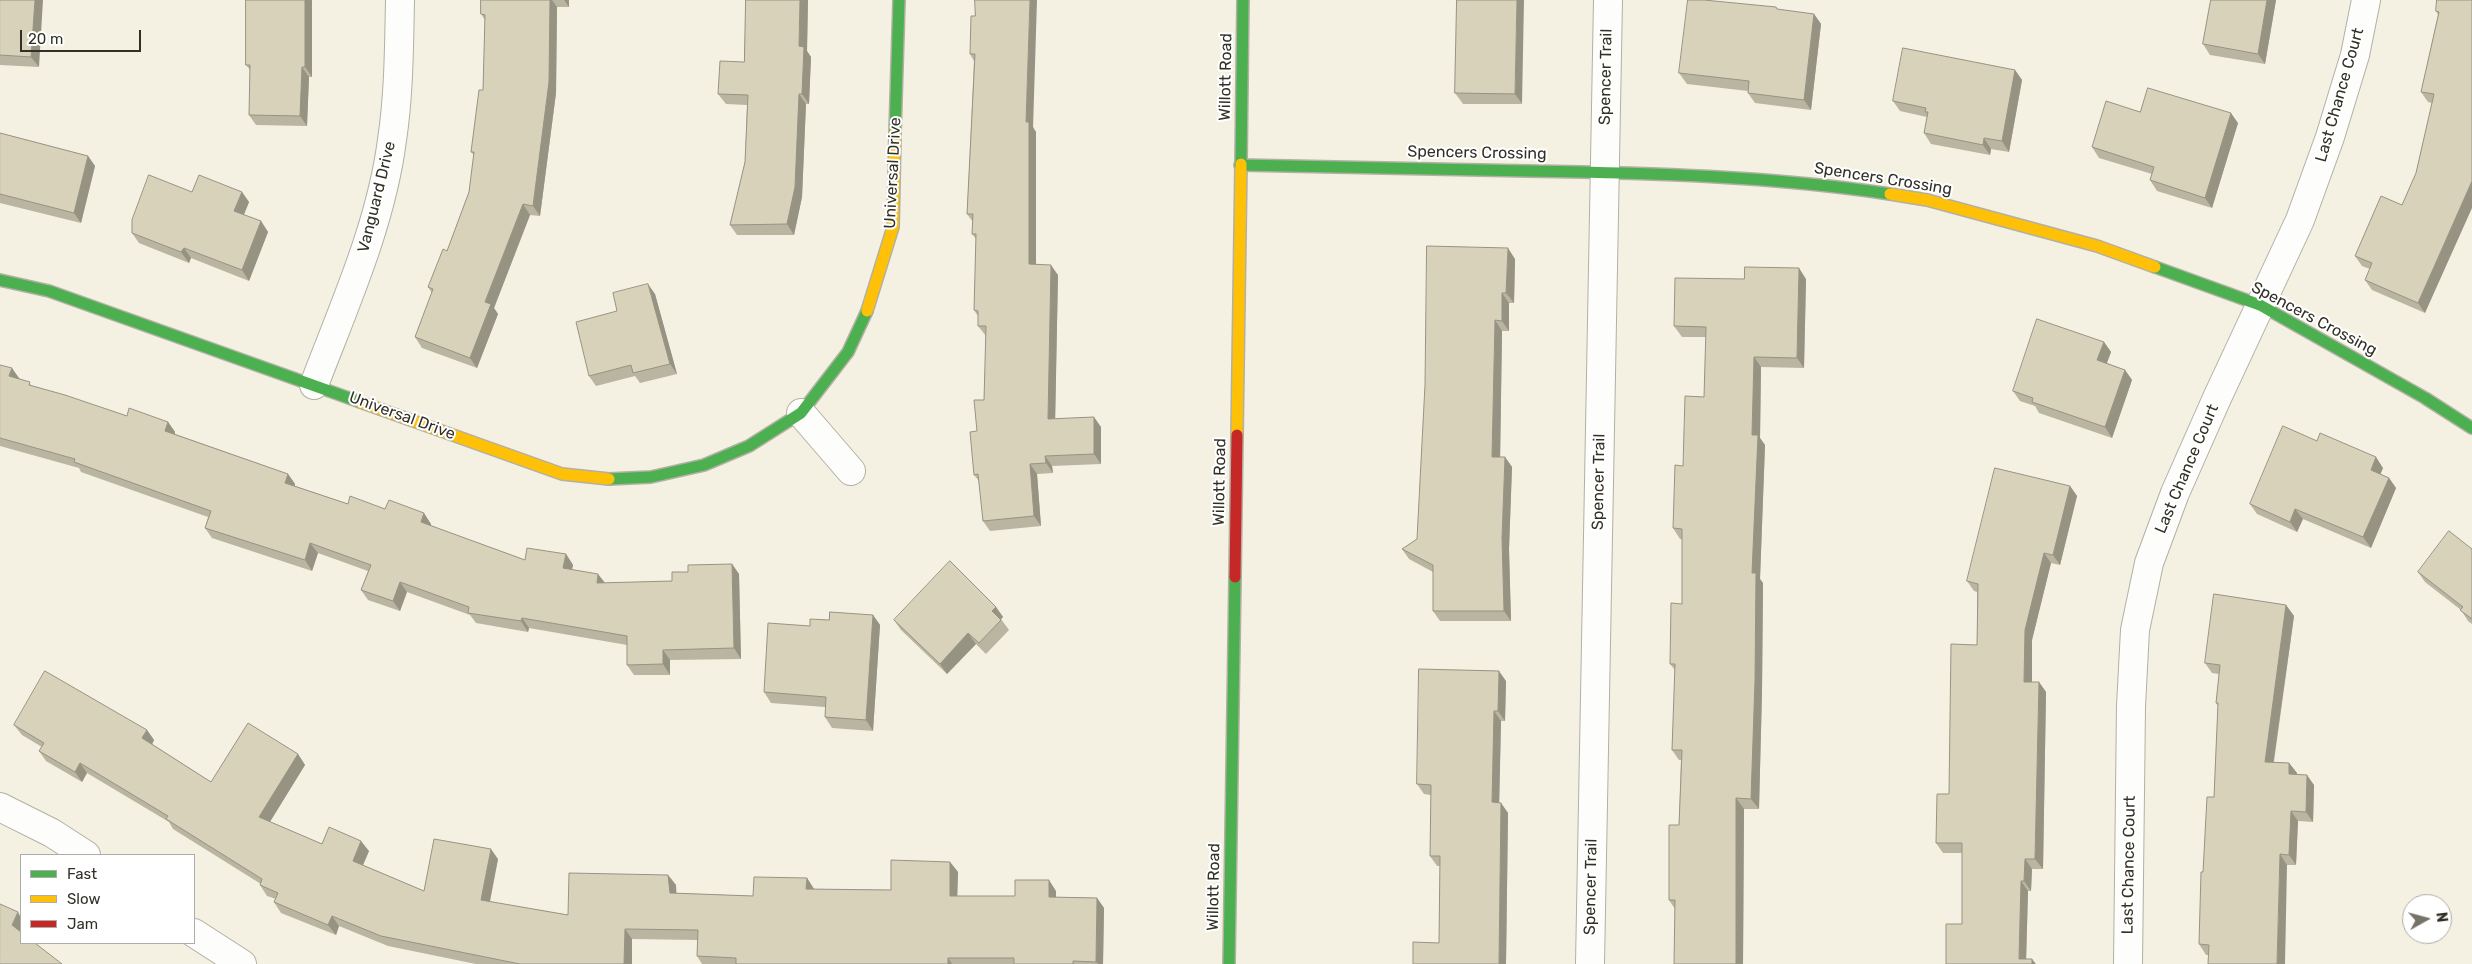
<!DOCTYPE html>
<style>
body{margin:0}
#map{position:relative;width:2472px;height:964px;overflow:hidden;background:#f4f1e3;font-family:Rubik,sans-serif}
canvas{display:block}
.legend{position:absolute;left:20px;top:854px;width:175px;height:90px;box-sizing:border-box;background:#fff;border:1px solid #adaca8;margin:0;padding:6px 9px;list-style:none;font-size:15px;color:#323026}
.legend li{display:flex;align-items:center;gap:10px;height:25px}
.legend b{width:25px;border:1px solid #adaca8}
.north{position:absolute;left:2402px;top:894px;width:50px;height:50px;box-sizing:border-box;background:#fff;border:1px solid #adaca8;border-radius:50%;rotate:83deg;font-size:14px;font-weight:700;line-height:20px;text-align:center;color:#323026}
.north::after{content:'';display:block;margin:auto;width:18px;height:22px;background:#767468;clip-path:polygon(50% 0,100% 100%,50% 72%,0 100%)}
.scale{position:absolute;left:20px;top:30px;width:121px;height:22px;box-sizing:border-box;border:2px solid #323026;border-top:0;padding-left:6px;font-size:15px;line-height:18px;white-space:nowrap;color:#323026;-webkit-text-stroke:4px #fff;paint-order:stroke}
</style>
<div id="map">
<canvas width="2472" height="964"></canvas>
<ul class="legend">
<li><b style="height:6px;background:#4caf50"></b>Fast</li>
<li><b style="height:6px;background:#ffc107"></b>Slow</li>
<li><b style="height:6px;background:#c62828"></b>Jam</li>
</ul>
<div class="north">N</div>
<div class="scale">20 m</div>
</div>
<script>
const ctx = document.querySelector('canvas').getContext('2d');
ctx.lineJoin = 'round';
function strokePath(path, color, width, dash) { ctx.strokeStyle = color; ctx.lineWidth = width; ctx.lineCap = dash ? 'butt' : 'round'; ctx.setLineDash(dash || []); ctx.stroke(path); }
function paint(path, color) { ctx.fillStyle = color; ctx.fill(path, 'evenodd'); }
function drawText(font, color, halo, rows, align = 'center') {
  ctx.font = font + ' Rubik,sans-serif'; ctx.lineWidth = 4; ctx.setLineDash([]); ctx.textBaseline = 'middle'; ctx.strokeStyle = halo; ctx.fillStyle = color; for (const [text, x, y, turn = 0] of rows) {
    ctx.save(); ctx.translate(x, y); ctx.rotate((+turn || 0) * Math.PI / 180); ctx.textAlign = isNaN(turn) ? turn : align; if (halo) ctx.strokeText(text, 0, 0); ctx.fillText(text, 0, 0); ctx.restore();
  }
}
const street = new Path2D(`
 M 314,385 C 344,306 381,225 392,140 C 399,94 399,46 400,0
 M 801,413 L 851,471
 M 0,807 L 52,833 L 86,855
 M 194,933 L 242,964
 M 1590,964 L 1608,0
 M 2128,964 L 2131,706 L 2135,630 L 2149,563 L 2175,493 L 2217,398 L 2300,220 L 2330,137 L 2355,55 L 2366,0`);
const fast = new Path2D(`
 M 895,133 L 899,0
 M 1241,164 L 1243,0
 M 1240,165 C 1336,167 1432,169 1528,171 C 1649,173 1770,176 1890,194
 M 2155,267 L 2260,305 L 2425,398 L 2472,428
 M 0,280 L 49,291 L 360,402
 M 609,479 L 651,477 L 704,465 L 749,446 L 801,413 L 848,352 L 867,311
 M 1229,964 L 1235,577`);
const slow = new Path2D(`
 M 1890,194 L 1927,200 L 2097,246 L 2155,267
 M 867,311 L 893,227 L 895,133
 M 360,402 L 562,474 L 609,479
 M 1237,435 L 1241,164`);
const jam = new Path2D(`
 M 1235,577 L 1237,435`);
strokePath(street, '#b2b0a5', 30);
strokePath(fast, '#b2b0a5', 14);
strokePath(slow, '#b2b0a5', 14);
strokePath(jam, '#b2b0a5', 14);
strokePath(street, '#fdfdfb', 28);
strokePath(fast, '#4caf50', 11);
strokePath(slow, '#ffc107', 11);
strokePath(jam, '#c62828', 11);
paint(new Path2D(`
 M 0,0 L 39,67 L 0,65 Z
 M 312,0 L 312,77 L 309,77 L 307,126 L 256,125 L 249,115 L 250,70 L 246,65 Z
 M 481,0 L 569,0 L 569,7 L 557,7 L 556,93 L 540,216 L 530,215 L 494,308 L 498,314 L 477,368 L 422,348 L 415,337 L 432,293 L 428,287 L 447,251 L 469,192 L 474,155 L 471,152 L 483,90 L 485,20 L 481,14 Z
 M 746,0 L 808,0 L 807,51 L 811,57 L 809,104 L 806,104 L 802,197 L 794,235 L 737,235 L 730,225 L 745,162 L 747,105 L 726,104 L 718,94 L 744,62 Z
 M 1457,0 L 1522,104 L 1463,104 L 1455,93 Z
 M 2211,0 L 2276,0 L 2265,64 L 2210,55 L 2203,44 Z
 M 2472,0 L 2425,313 L 2372,290 L 2365,280 L 2370,269 L 2362,266 L 2355,256 L 2402,205 L 2416,173 L 2432,103 L 2428,102 L 2421,92 L 2438,15 L 2436,11 Z
 M 1776,7 L 1778,10 L 1814,14 L 1821,24 L 1811,110 L 1755,103 L 1748,93 L 1748,91 L 1687,84 L 1679,73 Z
 M 975,16 L 1036,132 L 1036,264 L 1058,275 L 1055,419 L 1101,427 L 1101,464 L 1052,466 L 1053,473 L 1037,474 L 1041,526 L 990,531 L 983,521 L 979,481 L 974,475 L 977,431 L 984,400 L 986,336 L 978,326 L 978,316 L 974,310 L 976,239 L 972,234 L 973,222 L 967,214 L 974,61 L 970,54 Z
 M 2015,70 L 2022,80 L 2009,152 L 1991,149 L 1990,155 L 1931,144 L 1924,133 L 1927,117 L 1900,111 L 1893,101 Z
 M 2140,112 L 2238,123 L 2212,208 L 2157,191 L 2150,180 L 2152,174 L 2099,158 L 2092,147 Z
 M 0,133 L 88,156 L 95,166 L 81,223 L 0,203 Z
 M 192,192 L 242,192 L 249,202 L 244,215 L 261,221 L 268,232 L 249,281 L 191,258 L 189,263 L 139,243 L 132,233 Z
 M 1515,259 L 1514,303 L 1509,303 L 1509,331 L 1502,331 L 1500,457 L 1505,457 L 1512,467 L 1509,549 L 1511,621 L 1440,621 L 1433,611 L 1433,572 L 1409,559 L 1402,549 L 1417,539 Z
 M 1744,279 L 1806,279 L 1804,368 L 1761,367 L 1760,438 L 1765,445 L 1760,579 L 1763,583 L 1762,691 L 1759,809 L 1744,809 L 1743,964 L 1674,964 L 1675,909 L 1669,900 L 1679,825 L 1681,760 L 1679,760 L 1672,750 L 1675,670 L 1670,664 L 1682,604 L 1682,539 L 1680,539 L 1673,528 L 1683,466 L 1704,397 L 1706,337 L 1682,337 L 1674,326 Z
 M 655,294 L 677,374 L 640,383 L 635,376 L 596,386 L 589,376 L 617,311 Z
 M 2104,342 L 2111,352 L 2107,363 L 2125,370 L 2132,380 L 2112,438 L 2039,413 L 2035,406 L 2020,401 L 2013,391 Z
 M 0,365 L 19,378 L 33,386 L 127,416 L 168,422 L 175,432 L 175,434 L 288,474 L 295,484 L 295,486 L 348,504 L 385,509 L 431,524 L 431,526 L 525,560 L 566,554 L 573,565 L 572,569 L 605,583 L 672,581 L 688,572 L 732,564 L 739,574 L 741,659 L 670,660 L 670,675 L 634,675 L 627,665 L 627,645 L 529,628 L 528,632 L 476,623 L 470,615 L 407,592 L 400,611 L 368,600 L 361,590 L 368,571 L 318,553 L 312,571 L 212,538 L 205,528 L 208,517 L 81,472 L 79,468 L 0,446 Z
 M 2317,441 L 2383,468 L 2380,474 L 2389,478 L 2396,488 L 2371,548 L 2303,519 L 2297,532 L 2257,514 L 2250,504 Z
 M 2070,486 L 2077,496 L 2060,565 L 2051,563 L 2032,640 L 2032,682 L 2039,682 L 2046,692 L 2043,869 L 2032,869 L 2031,891 L 2028,891 L 2026,959 L 2036,964 L 1962,924 L 1962,853 L 1943,853 L 1936,843 L 1949,794 L 1977,645 L 1977,592 L 1974,591 L 1967,581 Z
 M 2472,549 L 2472,624 L 2468,621 L 2461,610 L 2425,582 L 2418,572 Z
 M 2286,605 L 2294,616 L 2274,762 L 2289,763 L 2297,773 L 2296,774 L 2314,785 L 2313,822 L 2298,821 L 2296,865 L 2287,865 L 2209,955 L 2206,955 L 2199,944 L 2203,872 L 2214,797 L 2218,706 L 2216,703 L 2219,674 L 2212,673 L 2205,663 Z
 M 996,607 L 1003,617 L 1001,619 L 1009,630 L 986,654 L 976,644 L 947,674 L 901,630 L 894,620 Z
 M 873,615 L 880,625 L 873,731 L 832,728 L 825,717 L 825,707 L 771,703 L 764,692 L 810,626 L 829,620 Z
 M 1506,681 L 1505,721 L 1501,721 L 1499,803 L 1501,803 L 1508,813 L 1506,964 L 1413,964 L 1439,943 L 1440,866 L 1437,866 L 1430,856 L 1431,795 L 1424,794 L 1417,784 Z
 M 14,725 L 147,730 L 154,740 L 152,744 L 211,782 L 298,754 L 305,765 L 270,822 L 322,844 L 369,851 L 363,865 L 424,891 L 498,859 L 490,902 L 568,915 L 668,875 L 676,885 L 676,893 L 753,896 L 807,878 L 814,889 L 891,890 L 950,862 L 958,872 L 957,896 L 1015,896 L 1056,891 L 1056,897 L 1097,898 L 1104,908 L 1103,964 L 702,964 L 697,956 L 697,940 L 632,939 L 632,964 L 476,964 L 388,946 L 339,926 L 336,935 L 281,913 L 274,902 L 276,899 L 267,896 L 260,885 L 261,884 L 173,829 L 169,822 L 87,773 L 82,782 L 46,761 L 39,751 L 42,747 L 22,735 Z`), '#bab5a1');
paint(new Path2D(`
 M 35,0 L 43,0 L 39,67 L 31,57 Z
 M 305,0 L 312,0 L 312,77 L 305,67 Z
 M 550,0 L 552,0 L 557,7 L 556,93 L 540,216 L 533,206 Z
 M 564,0 L 569,0 L 569,7 Z
 M 800,0 L 808,0 L 807,51 L 811,57 L 809,104 L 802,94 L 799,46 Z
 M 1030,0 L 1037,0 L 1033,128 L 1036,132 L 1036,274 L 1029,264 L 1026,122 Z
 M 1517,0 L 1524,0 L 1522,104 L 1515,94 Z
 M 2267,0 L 2276,0 L 2265,64 L 2258,54 Z
 M 1814,14 L 1821,24 L 1811,110 L 1804,100 Z
 M 302,67 L 309,77 L 307,126 L 300,116 Z
 M 2015,70 L 2022,80 L 2009,152 L 2002,141 Z
 M 799,94 L 806,104 L 802,197 L 794,235 L 787,224 Z
 M 2231,113 L 2238,123 L 2212,208 L 2205,198 Z
 M 1984,138 L 1991,149 L 1990,155 L 1983,145 Z
 M 88,156 L 95,166 L 81,223 L 74,213 Z
 M 2472,181 L 2472,208 L 2425,313 L 2418,303 Z
 M 242,192 L 249,202 L 241,221 L 234,211 Z
 M 523,204 L 530,215 L 494,308 L 498,314 L 477,368 L 470,358 L 485,302 Z
 M 261,221 L 268,232 L 249,281 L 242,270 Z
 M 184,248 L 191,258 L 189,263 L 181,252 Z
 M 1508,248 L 1515,259 L 1514,303 L 1506,293 Z
 M 1051,265 L 1058,275 L 1055,429 L 1048,419 Z
 M 1799,268 L 1806,279 L 1804,368 L 1797,358 Z
 M 648,284 L 655,294 L 677,374 L 670,364 Z
 M 1502,293 L 1509,303 L 1509,331 L 1502,321 Z
 M 1495,320 L 1502,331 L 1500,467 L 1492,457 Z
 M 2104,342 L 2111,352 L 2104,370 L 2097,360 Z
 M 1754,357 L 1761,367 L 1760,438 L 1765,445 L 1760,579 L 1763,583 L 1762,691 L 1759,809 L 1751,799 L 1752,435 Z
 M 12,368 L 19,378 L 17,386 L 9,376 Z
 M 2125,370 L 2132,380 L 2112,438 L 2105,427 Z
 M 1094,417 L 1101,427 L 1101,464 L 1094,454 Z
 M 168,422 L 175,432 L 173,441 L 165,431 Z
 M 1045,456 L 1052,466 L 1053,473 L 1046,463 Z
 M 1505,457 L 1512,467 L 1509,549 L 1511,621 L 1504,611 L 1502,538 Z
 M 2376,457 L 2383,468 L 2378,480 L 2371,470 Z
 M 1030,464 L 1037,474 L 1041,526 L 1034,516 Z
 M 288,474 L 295,484 L 292,493 L 285,483 Z
 M 2389,478 L 2396,488 L 2371,548 L 2363,537 Z
 M 2070,486 L 2077,496 L 2060,565 L 2053,555 Z
 M 2295,509 L 2303,519 L 2297,532 L 2290,522 Z
 M 424,513 L 431,524 L 428,533 L 421,522 Z
 M 310,543 L 318,553 L 312,571 L 305,560 Z
 M 2044,553 L 2051,563 L 2032,640 L 2032,692 L 2024,682 L 2025,630 Z
 M 566,554 L 573,565 L 570,578 L 563,568 Z
 M 732,564 L 739,574 L 741,659 L 734,648 Z
 M 598,574 L 606,584 L 597,583 Z
 M 400,582 L 407,592 L 400,611 L 393,601 Z
 M 2286,605 L 2294,616 L 2272,772 L 2265,762 Z
 M 996,607 L 1003,617 L 999,621 L 992,611 Z
 M 873,615 L 880,625 L 873,731 L 866,720 Z
 M 522,618 L 529,628 L 528,632 L 521,621 Z
 M 968,633 L 976,644 L 947,674 L 940,664 Z
 M 663,650 L 670,660 L 670,675 L 663,664 Z
 M 1499,671 L 1506,681 L 1505,721 L 1498,711 Z
 M 2039,682 L 2046,692 L 2043,869 L 2035,859 Z
 M 1494,711 L 1501,721 L 1499,813 L 1492,802 Z
 M 147,730 L 154,740 L 150,749 L 142,738 Z
 M 298,754 L 305,765 L 266,828 L 259,817 Z
 M 80,763 L 87,773 L 82,782 L 75,772 Z
 M 2289,763 L 2297,773 L 2296,784 L 2289,774 Z
 M 2307,775 L 2314,785 L 2313,822 L 2306,812 Z
 M 1736,798 L 1744,809 L 1743,964 L 1736,964 Z
 M 1501,803 L 1508,813 L 1506,964 L 1499,964 Z
 M 2291,811 L 2298,821 L 2296,865 L 2289,855 Z
 M 361,841 L 369,851 L 360,872 L 353,861 Z
 M 491,849 L 498,859 L 488,910 L 481,900 Z
 M 2280,854 L 2287,865 L 2285,964 L 2277,964 Z
 M 2025,859 L 2032,869 L 2031,891 L 2024,881 Z
 M 950,862 L 958,872 L 957,906 L 950,896 Z
 M 668,875 L 676,885 L 677,903 L 670,893 Z
 M 807,878 L 814,889 L 813,899 L 806,889 Z
 M 1049,880 L 1056,891 L 1056,908 L 1049,897 Z
 M 2021,881 L 2028,891 L 2026,964 L 2019,959 Z
 M 1097,898 L 1104,908 L 1103,964 L 1098,964 L 1096,962 Z
 M 18,912 L 21,918 L 21,930 L 19,935 L 12,925 Z
 M 332,916 L 339,926 L 336,935 L 328,925 Z
 M 625,929 L 632,939 L 632,964 L 624,964 Z
 M 948,958 L 952,964 L 948,964 Z
 M 2032,959 L 2036,964 L 2032,964 Z`), '#979383');
const building = new Path2D(`
 M 0,0 L 35,0 L 31,57 L 0,55 Z
 M 246,0 L 305,0 L 305,67 L 302,67 L 300,116 L 249,115 L 250,65 L 246,65 Z
 M 481,0 L 550,0 L 549,82 L 533,206 L 523,204 L 485,302 L 491,304 L 470,358 L 415,337 L 433,289 L 428,287 L 443,249 L 447,251 L 469,192 L 474,152 L 471,152 L 479,90 L 483,90 L 485,15 L 481,14 Z
 M 746,0 L 800,0 L 799,46 L 804,47 L 802,94 L 799,94 L 795,187 L 787,224 L 730,225 L 745,162 L 748,95 L 718,94 L 720,61 L 744,62 Z
 M 975,0 L 1030,0 L 1026,122 L 1029,122 L 1029,264 L 1051,265 L 1048,419 L 1094,417 L 1094,454 L 1045,456 L 1046,463 L 1030,464 L 1034,516 L 983,521 L 978,474 L 974,475 L 970,432 L 977,431 L 974,400 L 984,400 L 986,326 L 978,326 L 978,311 L 974,310 L 976,234 L 972,234 L 973,214 L 967,214 L 975,54 L 970,54 L 971,16 L 975,16 Z
 M 1457,0 L 1517,0 L 1515,94 L 1455,93 Z
 M 1688,0 L 1704,0 L 1776,7 L 1777,9 L 1814,14 L 1804,100 L 1748,93 L 1749,81 L 1679,73 Z
 M 2211,0 L 2267,0 L 2258,54 L 2203,44 Z
 M 2437,0 L 2472,0 L 2472,181 L 2418,303 L 2365,280 L 2372,263 L 2355,256 L 2381,196 L 2402,205 L 2416,173 L 2434,94 L 2421,92 L 2439,12 L 2436,11 Z
 M 1903,48 L 2015,70 L 2002,141 L 1984,138 L 1983,145 L 1924,133 L 1928,112 L 1925,112 L 1926,108 L 1893,101 Z
 M 2148,88 L 2231,113 L 2205,198 L 2150,180 L 2154,167 L 2092,147 L 2106,101 L 2140,112 Z
 M 0,133 L 88,156 L 74,213 L 0,194 Z
 M 149,175 L 192,192 L 199,175 L 242,192 L 234,211 L 261,221 L 242,270 L 184,248 L 181,252 L 132,233 L 132,220 Z
 M 1427,246 L 1508,248 L 1506,293 L 1502,293 L 1502,321 L 1495,320 L 1492,457 L 1505,457 L 1502,538 L 1504,611 L 1433,611 L 1433,565 L 1402,549 L 1417,539 L 1425,385 Z
 M 1745,267 L 1799,268 L 1797,358 L 1754,357 L 1752,435 L 1758,435 L 1752,573 L 1756,573 L 1755,681 L 1751,799 L 1736,798 L 1736,964 L 1674,964 L 1675,900 L 1669,900 L 1669,825 L 1679,825 L 1682,750 L 1672,750 L 1675,664 L 1670,664 L 1671,603 L 1682,604 L 1682,529 L 1673,528 L 1675,465 L 1683,466 L 1685,396 L 1704,397 L 1706,327 L 1674,326 L 1675,278 L 1744,279 Z
 M 648,284 L 670,364 L 633,373 L 631,365 L 589,376 L 576,322 L 617,311 L 613,293 Z
 M 2037,319 L 2104,342 L 2097,360 L 2125,370 L 2105,427 L 2032,402 L 2033,398 L 2013,391 Z
 M 0,365 L 12,368 L 9,376 L 30,382 L 29,385 L 65,395 L 127,416 L 129,408 L 168,422 L 165,431 L 288,474 L 285,483 L 348,504 L 350,496 L 385,509 L 389,500 L 424,513 L 421,522 L 525,560 L 527,548 L 566,554 L 563,568 L 598,574 L 597,583 L 672,581 L 672,572 L 688,572 L 688,565 L 732,564 L 734,648 L 663,650 L 663,664 L 627,665 L 627,636 L 522,618 L 521,621 L 468,613 L 469,607 L 400,582 L 393,601 L 361,590 L 371,565 L 310,543 L 305,560 L 205,528 L 211,511 L 74,462 L 75,459 L 0,438 Z
 M 2283,426 L 2317,441 L 2320,433 L 2376,457 L 2371,470 L 2389,478 L 2363,537 L 2295,509 L 2290,522 L 2250,504 Z
 M 1995,468 L 2070,486 L 2053,555 L 2044,553 L 2025,630 L 2024,682 L 2039,682 L 2035,859 L 2025,859 L 2024,881 L 2021,881 L 2019,959 L 2032,959 L 2032,964 L 1946,964 L 1946,924 L 1962,924 L 1962,843 L 1936,843 L 1937,794 L 1949,794 L 1951,644 L 1977,645 L 1978,584 L 1967,581 Z
 M 2449,531 L 2472,549 L 2472,619 L 2460,610 L 2463,607 L 2418,572 Z
 M 950,561 L 996,607 L 992,611 L 1001,620 L 979,643 L 968,633 L 940,664 L 894,620 Z
 M 2214,594 L 2286,605 L 2265,762 L 2289,763 L 2289,774 L 2307,775 L 2306,812 L 2291,811 L 2289,855 L 2280,854 L 2277,964 L 2208,964 L 2209,945 L 2199,944 L 2201,872 L 2203,872 L 2207,797 L 2214,797 L 2218,703 L 2216,703 L 2220,665 L 2205,663 Z
 M 830,612 L 873,615 L 866,720 L 825,717 L 826,697 L 764,692 L 768,623 L 810,626 L 810,619 L 829,620 Z
 M 1419,669 L 1499,671 L 1498,711 L 1494,711 L 1492,802 L 1501,803 L 1499,964 L 1413,964 L 1413,942 L 1439,943 L 1440,856 L 1430,856 L 1431,785 L 1417,784 Z
 M 45,671 L 147,730 L 142,738 L 211,782 L 248,723 L 298,754 L 259,817 L 322,844 L 329,827 L 361,841 L 353,861 L 424,891 L 434,839 L 491,849 L 481,900 L 568,915 L 569,873 L 668,875 L 670,893 L 753,896 L 754,877 L 807,878 L 806,889 L 891,890 L 891,860 L 950,862 L 950,896 L 1015,896 L 1015,880 L 1049,880 L 1049,897 L 1097,898 L 1096,962 L 1073,961 L 1073,964 L 1014,964 L 1014,958 L 948,958 L 948,964 L 736,964 L 736,958 L 697,956 L 698,930 L 625,929 L 624,964 L 520,964 L 381,936 L 332,916 L 328,925 L 274,902 L 278,893 L 260,885 L 262,879 L 166,819 L 168,816 L 80,763 L 75,772 L 39,751 L 44,743 L 14,725 Z
 M 0,904 L 18,912 L 12,925 L 21,932 L 21,943 L 35,943 L 62,964 L 0,964 Z`);
paint(building, '#d8d2bb');
strokePath(building, '#979383', 1);
drawText('16px', '#323026', '#fff', [
 ["Willott Road",1226,77,-89],
 ["Spencer Trail",1606,77,-89],
 ["Last Chance Court",2340,95,-74],
 ["Spencers Crossing",1477,153,1],
 ["Universal Drive",893,173,-87],
 ["Spencers Crossing",1883,179,9],
 ["Vanguard Drive",377,197,-76],
 ["Spencers Crossing",2314,319,28],
 ["Universal Drive",402,416,20],
 ["Last Chance Court",2187,469,-67],
 ["Willott Road",1220,482,-89],
 ["Spencer Trail",1599,482,-89],
 ["Last Chance Court",2129,865,-89],
 ["Willott Road",1214,887,-89],
 ["Spencer Trail",1591,887,-89]
]);
</script>
